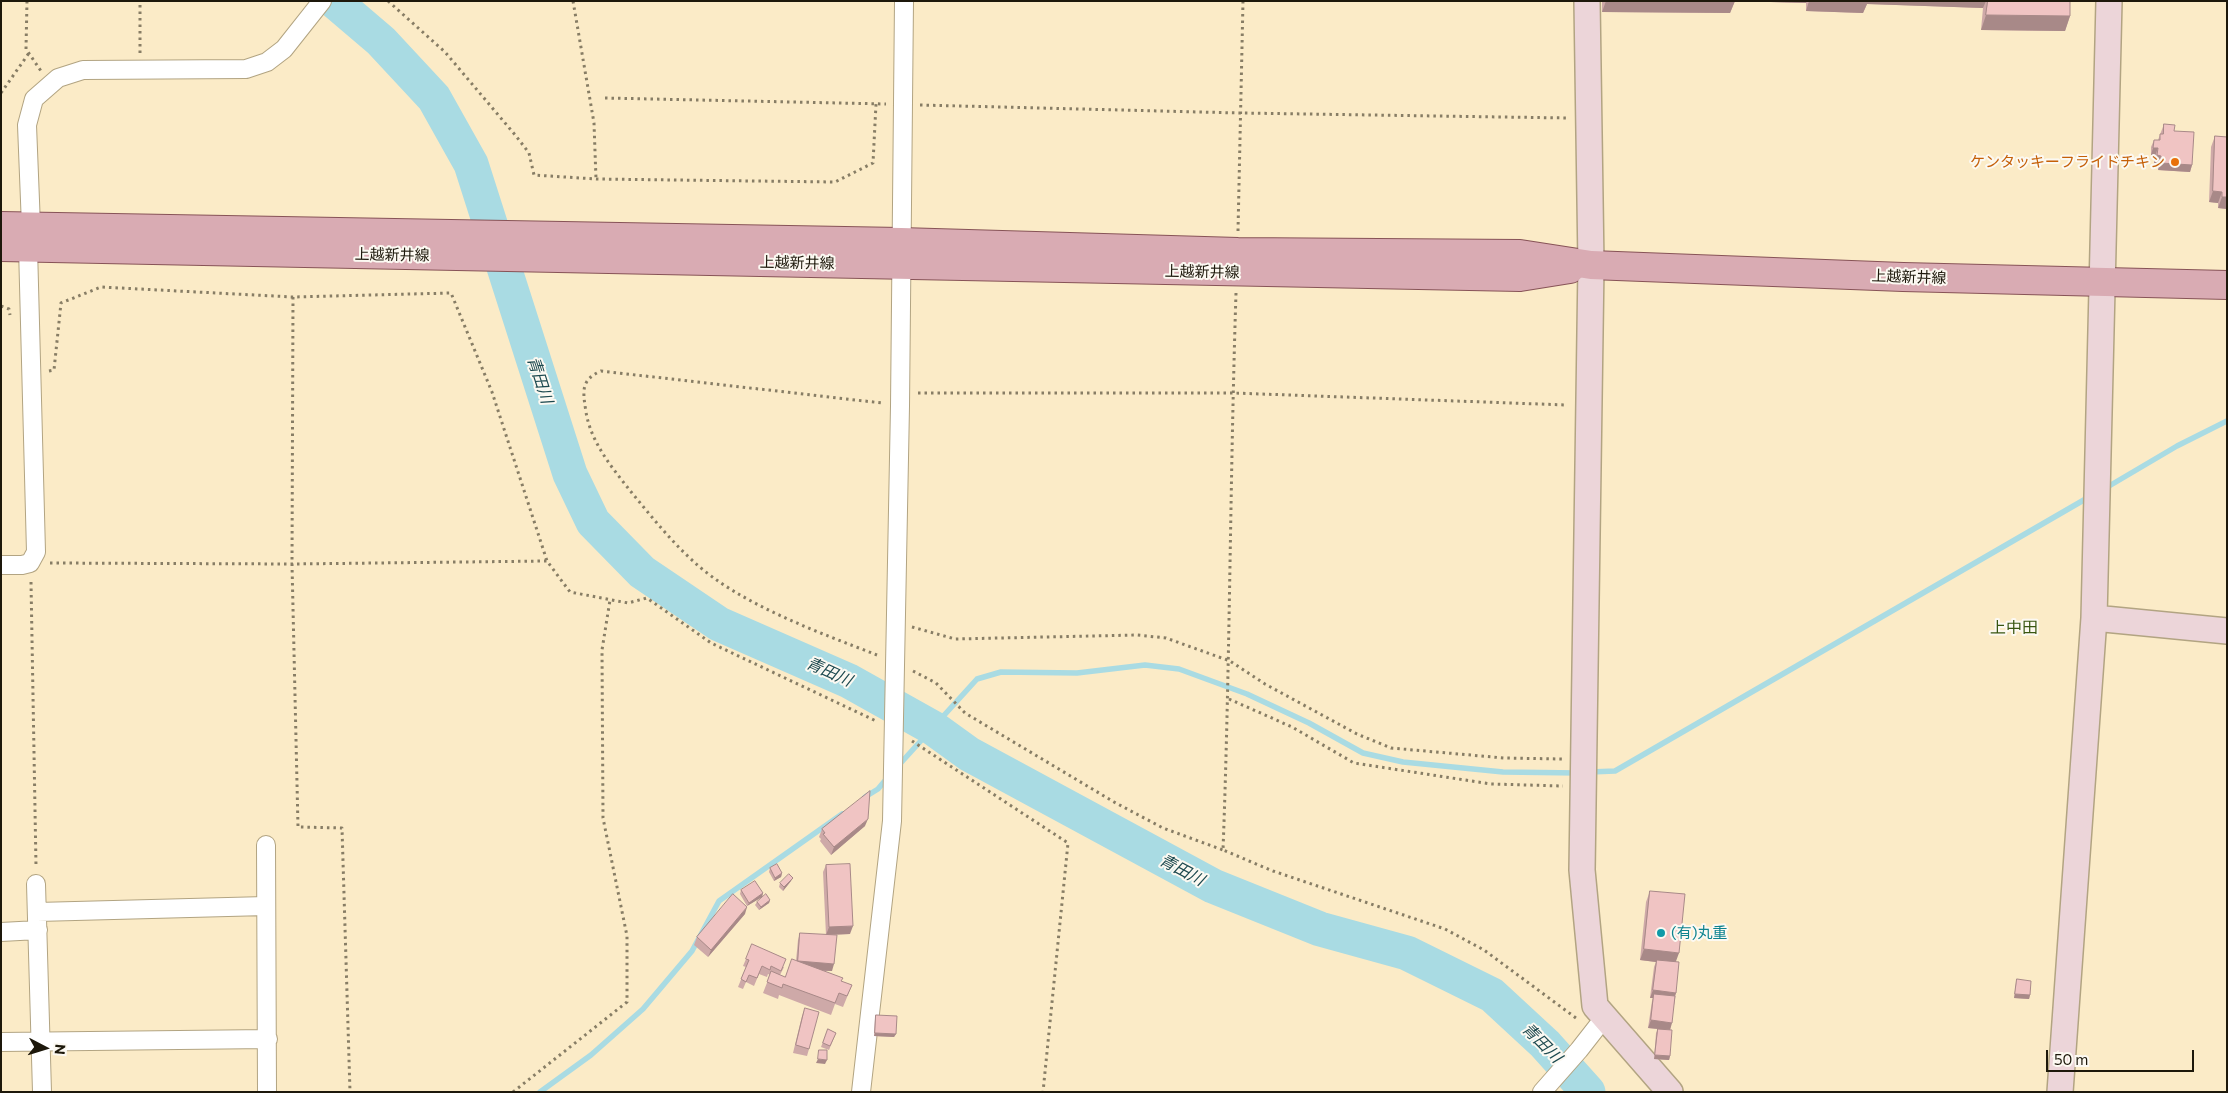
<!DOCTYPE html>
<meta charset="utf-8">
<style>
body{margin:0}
#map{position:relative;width:2228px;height:1093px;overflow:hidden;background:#fbebc7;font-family:Commissioner,sans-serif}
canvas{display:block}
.frame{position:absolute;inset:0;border:2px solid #1d180b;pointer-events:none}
.north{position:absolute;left:20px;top:1023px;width:50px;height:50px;-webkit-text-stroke:4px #fcf9f2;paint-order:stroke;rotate:95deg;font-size:14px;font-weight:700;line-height:20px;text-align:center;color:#1d180b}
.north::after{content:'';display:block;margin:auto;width:18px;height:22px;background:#1d180b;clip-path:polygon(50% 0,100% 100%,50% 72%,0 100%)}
.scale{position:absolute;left:2046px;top:1050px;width:148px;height:22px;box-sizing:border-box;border:2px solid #1d180b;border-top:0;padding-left:6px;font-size:15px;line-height:18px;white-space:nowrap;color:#1d180b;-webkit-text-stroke:4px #fcf9f2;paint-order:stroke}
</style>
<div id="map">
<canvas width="2228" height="1093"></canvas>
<div class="frame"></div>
<div class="north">N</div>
<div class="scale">50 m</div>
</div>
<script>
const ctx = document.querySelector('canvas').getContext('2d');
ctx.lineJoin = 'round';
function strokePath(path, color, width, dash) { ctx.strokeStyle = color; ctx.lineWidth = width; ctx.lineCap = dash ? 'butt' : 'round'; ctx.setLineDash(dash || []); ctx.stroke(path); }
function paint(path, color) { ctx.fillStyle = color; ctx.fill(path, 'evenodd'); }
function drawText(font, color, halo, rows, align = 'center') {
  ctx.font = font + ' Commissioner,"Noto Sans JP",sans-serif'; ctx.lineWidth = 4; ctx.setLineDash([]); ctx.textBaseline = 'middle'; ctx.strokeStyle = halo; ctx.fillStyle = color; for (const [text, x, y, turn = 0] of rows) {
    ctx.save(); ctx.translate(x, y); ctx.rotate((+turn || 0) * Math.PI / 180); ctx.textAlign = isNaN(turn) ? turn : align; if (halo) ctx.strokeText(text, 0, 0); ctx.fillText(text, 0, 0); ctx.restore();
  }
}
strokePath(new Path2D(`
 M 2104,489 L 2177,446 L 2227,421
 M 898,766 L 977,679 L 1001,672 L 1077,673 L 1145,665 L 1179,669 L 1247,694 L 1309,723 L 1363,753 L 1403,762 L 1503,772 L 1578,773
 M 1590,772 L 1615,771 L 2089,497
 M 865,797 L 878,789 L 888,777
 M 540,1092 L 591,1055 L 643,1009 L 692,951 L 719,901 L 842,814`), '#a9dbe3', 5.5);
strokePath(new Path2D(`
 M 334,1 L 381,41 L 434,98 L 471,164 L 570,474 L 593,522 L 642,572 L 719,624 L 849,681 L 933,728 L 969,754 L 1213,886 L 1320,929 L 1407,953 L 1492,995 L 1545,1044 L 1588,1092`), '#a9dbe3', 35);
const street = new Path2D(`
 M 1,565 L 22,565 L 30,563 L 36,552 L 28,247 L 31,226 L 27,125 L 34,99 L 58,78 L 83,70 L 246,69 L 267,62 L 284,49 L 322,1
 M 266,845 L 267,1092
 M 36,884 L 42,1092
 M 37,912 L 266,906
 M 1,932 L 38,930
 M 1,1042 L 268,1039
 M 861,1092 L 892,821 L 900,406 L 904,1
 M 1542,1092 L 1579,1050 L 1604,1018`);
const secondary = new Path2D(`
 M 1587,1 L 1591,265 L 1582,870 L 1595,1006 L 1670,1092
 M 2094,618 L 2227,631
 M 2060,1092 L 2094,618 L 2109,1`);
const primary = new Path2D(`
 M 1,226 L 901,242 L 1238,252 L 1520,254 L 1591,265 L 1903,277 L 2227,285
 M 1,247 L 1520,277 L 1570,269`);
strokePath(street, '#b2a482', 20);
strokePath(secondary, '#b2a482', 28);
strokePath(primary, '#875357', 30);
strokePath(new Path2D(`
 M 27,1 L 26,49 L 41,71
 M 388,1 L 445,52 L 516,136 L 529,153 L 534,175 L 596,179 L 835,182 L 873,163 L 876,104
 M 573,1 L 594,123 L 596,179
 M 140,53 L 140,1
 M 1,93 L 29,53
 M 605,98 L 886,104
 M 920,105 L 1240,113 L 1568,118
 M 1238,231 L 1243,1
 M 1236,293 C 1230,479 1230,664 1223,850 L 1273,871 L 1445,929 L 1484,950 L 1576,1018
 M 293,297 L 292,564 L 298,827 L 342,828 L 350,1092
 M 1,306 L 9,309 L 10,315
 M 49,371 L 54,370 L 61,303 L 101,287 L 293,297 L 451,293 L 492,392 L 547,561 L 570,592 L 628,603 L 647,598 L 711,643 L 876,721
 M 918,393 L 1233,393 L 1567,405
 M 50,563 L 292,564 L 547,561
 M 31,582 L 36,866
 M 912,627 L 955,639 L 1137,635 L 1166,638 L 1230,661 L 1265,684 L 1357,734 L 1391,748 L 1504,758 L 1562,759
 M 877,655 C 818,632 739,604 693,561 C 670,540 651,516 632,493 C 613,469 591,443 586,412 C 583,392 580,380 601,371 L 882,403
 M 913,671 L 936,683 L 965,713 L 1114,802 L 1163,828 L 1223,850
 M 1229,699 L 1292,727 L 1354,763 L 1491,784 L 1563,786
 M 912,741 L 1068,843 L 1043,1092
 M 513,1092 L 627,1002 L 627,936 L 603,818 L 602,650 L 610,600`), '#877d65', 3, [2.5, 4]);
strokePath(street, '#fff', 18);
strokePath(secondary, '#ecd5d9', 25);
strokePath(primary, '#d9abb3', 28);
paint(new Path2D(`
 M 1602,1 L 2070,1 L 2070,16 L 2065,31 L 1981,30 L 1983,8 L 1867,4 L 1863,13 L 1806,11 L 1806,3 L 1735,1 L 1730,13 L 1602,12 Z
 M 2164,124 L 2174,131 L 2192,165 L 2190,172 L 2158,170 L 2158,163 L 2154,163 L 2155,156 L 2151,155 L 2151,147 L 2154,140 L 2158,140 Z
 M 2215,136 L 2227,137 L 2227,209 L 2218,208 L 2218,203 L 2209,202 L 2211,147 Z
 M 865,826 L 831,855 L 820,841 L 821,839 L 819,837 L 822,829 Z
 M 826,865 L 850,934 L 826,935 L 832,971 L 823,971 L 842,982 L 852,985 L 843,1007 L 835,1004 L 831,1015 L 779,995 L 778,999 L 763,993 L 770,975 L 768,974 L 767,977 L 759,974 L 754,986 L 746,982 L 743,989 L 738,987 L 746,967 L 743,966 L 746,959 L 784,967 L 780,975 L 785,977 L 796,961 L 798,940 L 800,933 L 826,935 L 823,872 Z
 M 770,868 L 782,873 L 781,877 L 774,881 L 769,872 Z
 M 791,881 L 783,891 L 779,887 L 780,883 Z
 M 741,890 L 763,893 L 762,897 L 747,906 L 740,894 Z
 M 1650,891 L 1676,962 L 1676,993 L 1670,1030 L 1670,1056 L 1669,1060 L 1654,1059 L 1656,1033 L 1658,1029 L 1648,1028 L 1652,1001 L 1653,998 L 1650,998 L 1654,967 L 1656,962 L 1640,960 L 1646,902 Z
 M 770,900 L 769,903 L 759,910 L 755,905 L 757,902 Z
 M 745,914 L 708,957 L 694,945 L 697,937 Z
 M 2017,979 L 2030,995 L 2029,999 L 2014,998 L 2016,983 Z
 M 805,1008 L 809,1049 L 807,1056 L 793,1053 L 802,1016 Z
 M 876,1015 L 896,1034 L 894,1037 L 874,1036 L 875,1019 Z
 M 828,1029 L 836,1033 L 829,1050 L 821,1047 Z`), '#cea9a8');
paint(new Path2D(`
 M 1606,1 L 1807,1 L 1806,3 L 1735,1 L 1730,13 L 1602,12 Z
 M 1809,1 L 1986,1 L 1983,8 L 1867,4 L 1863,13 L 1806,11 Z
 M 1986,15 L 2070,16 L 2065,31 L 1981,30 Z
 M 2153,148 L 2158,148 L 2155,156 L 2151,155 Z
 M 2157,155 L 2161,156 L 2158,163 L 2154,163 Z
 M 2161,163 L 2192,165 L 2190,172 L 2158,170 Z
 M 2213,191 L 2222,192 L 2218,203 L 2209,202 Z
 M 2222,197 L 2227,197 L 2227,209 L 2218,208 Z
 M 868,819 L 865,826 L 831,855 L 834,847 Z
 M 782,873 L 781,877 L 774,881 L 775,878 Z
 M 793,878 L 791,881 L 783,891 L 784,887 Z
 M 763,893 L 762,897 L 747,906 L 749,903 Z
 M 770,900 L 769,903 L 759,910 L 761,907 Z
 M 747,907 L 745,914 L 708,957 L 711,950 Z
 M 853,926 L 850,934 L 826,935 L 829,927 Z
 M 1644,949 L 1679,953 L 1675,964 L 1657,960 L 1656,962 L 1640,960 Z
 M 798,961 L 834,964 L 832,971 L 796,969 Z
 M 1653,990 L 1676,993 L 1673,1000 L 1654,994 L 1653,998 L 1650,998 Z
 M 2015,994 L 2030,995 L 2029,999 L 2014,998 Z
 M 1651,1020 L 1672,1023 L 1670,1030 L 1648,1028 Z
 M 875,1033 L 896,1034 L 894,1037 L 874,1036 Z
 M 1655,1055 L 1670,1056 L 1669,1060 L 1654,1059 Z
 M 818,1059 L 827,1060 L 825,1064 L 816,1063 Z`), '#a88988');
const building = new Path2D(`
 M 1988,1 L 2070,1 L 2070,16 L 1986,15 Z
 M 2164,124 L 2175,125 L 2174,131 L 2194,132 L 2192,165 L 2161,163 L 2161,156 L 2157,155 L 2158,148 L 2153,148 L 2154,140 L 2160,140 L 2160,134 L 2163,134 Z
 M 2215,136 L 2227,137 L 2227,197 L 2222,197 L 2222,192 L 2213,191 Z
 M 870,791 L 868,819 L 834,847 L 823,834 L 825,833 L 822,829 Z
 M 777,864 L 782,873 L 775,878 L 770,868 Z
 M 850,864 L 853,926 L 829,927 L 826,865 Z
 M 789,874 L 793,878 L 784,887 L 780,883 Z
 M 755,881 L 763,893 L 749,903 L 741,890 Z
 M 1650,891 L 1685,894 L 1679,953 L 1644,949 Z
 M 733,894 L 747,907 L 711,950 L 697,937 Z
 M 766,894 L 770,900 L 761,907 L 757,902 Z
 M 800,933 L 837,935 L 834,964 L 798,961 Z
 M 752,944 L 786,959 L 781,971 L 771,966 L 770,970 L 762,966 L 757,978 L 749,975 L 746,982 L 741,979 L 749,960 L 746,959 Z
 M 792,959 L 843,978 L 841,981 L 852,985 L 847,996 L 839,993 L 835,1003 L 783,984 L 782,988 L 767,982 L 771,971 L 785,977 Z
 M 1657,960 L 1679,962 L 1676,993 L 1653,990 Z
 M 2017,979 L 2031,981 L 2030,995 L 2015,994 Z
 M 1654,994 L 1675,996 L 1672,1023 L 1651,1020 Z
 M 805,1008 L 819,1012 L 809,1049 L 796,1045 Z
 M 876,1015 L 897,1016 L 896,1034 L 875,1033 Z
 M 828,1029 L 836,1033 L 830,1046 L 823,1043 Z
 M 1658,1029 L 1672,1030 L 1670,1056 L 1655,1055 Z
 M 819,1050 L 827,1050 L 827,1060 L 818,1059 Z`);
paint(building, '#f0c4c3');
strokePath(building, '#a88988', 1);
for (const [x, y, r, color] of [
 [2175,162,5,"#e8710a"],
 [1661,933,5,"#0f9aa8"]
]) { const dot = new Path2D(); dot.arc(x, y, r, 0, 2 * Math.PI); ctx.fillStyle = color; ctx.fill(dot); strokePath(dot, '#fcf9f2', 2); }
drawText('15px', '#c56008', '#fcf9f2', [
 ["ケンタッキーフライドチキン",2165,162]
], 'right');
drawText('15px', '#1d180b', '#fcf9f2', [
 ["上越新井線",392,255,1],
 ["上越新井線",797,263,1],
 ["上越新井線",1202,272,1],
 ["上越新井線",1909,277,2]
]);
drawText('15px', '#0d838f', '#fcf9f2', [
 ["(有)丸重",1671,933]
], 'left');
drawText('italic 16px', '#1c494f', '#fcf9f2', [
 ["青田川",540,380,72],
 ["青田川",829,672,24],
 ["青田川",1182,870,28],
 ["青田川",1542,1043,45]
]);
drawText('16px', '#395611', '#fcf9f2', [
 ["上中田",2014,628]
]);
</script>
